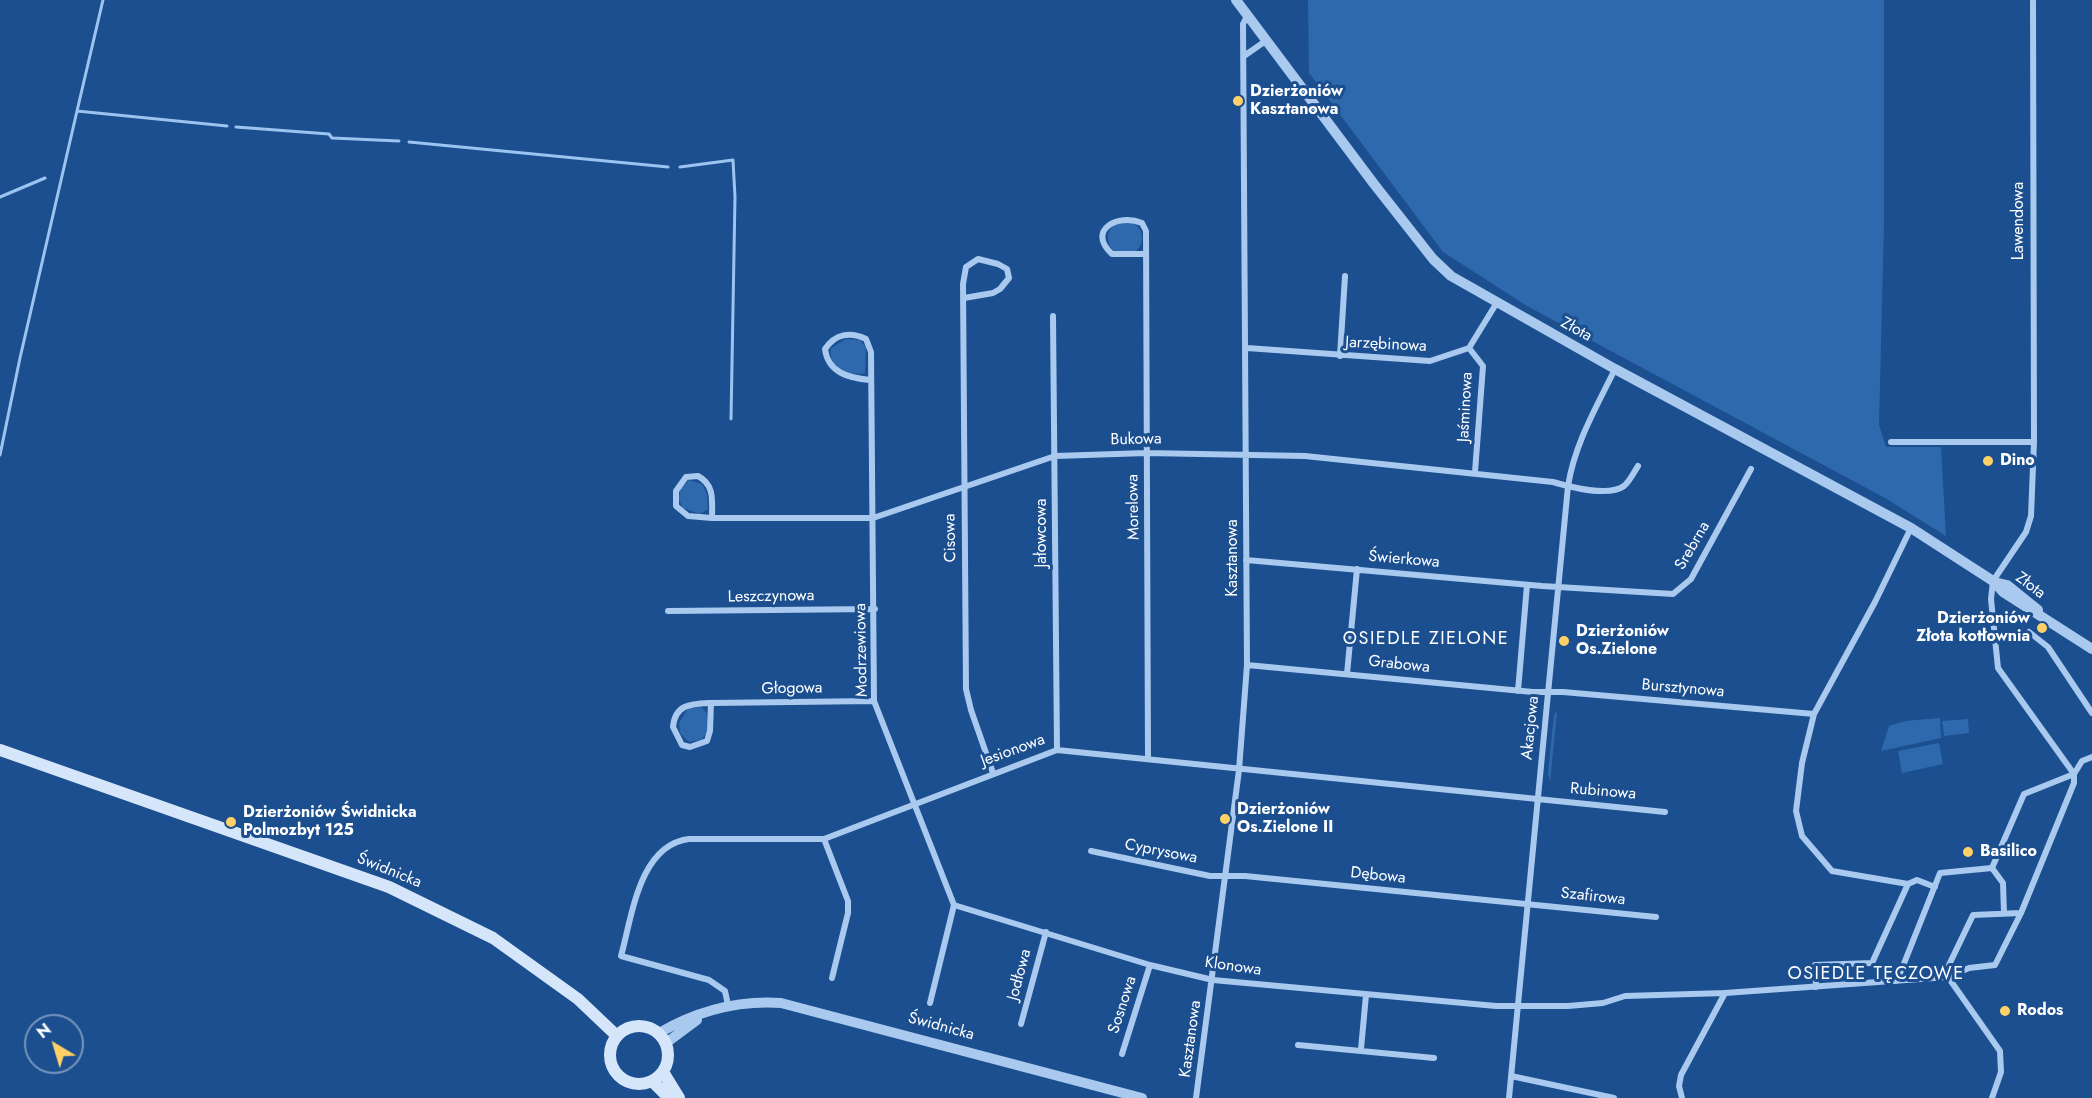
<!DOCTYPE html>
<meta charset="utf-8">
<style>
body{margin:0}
#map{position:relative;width:2092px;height:1098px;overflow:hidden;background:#1b4f8f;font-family:Jost,sans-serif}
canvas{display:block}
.north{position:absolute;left:24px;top:1014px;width:60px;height:60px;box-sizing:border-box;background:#1b4f8f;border:2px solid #7695bc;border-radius:50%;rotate:322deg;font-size:16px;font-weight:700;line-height:24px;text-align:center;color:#fff}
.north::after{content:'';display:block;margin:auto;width:21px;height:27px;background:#ffd166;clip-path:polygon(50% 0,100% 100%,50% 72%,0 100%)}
</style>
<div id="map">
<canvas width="2092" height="1098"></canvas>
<div class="north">N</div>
</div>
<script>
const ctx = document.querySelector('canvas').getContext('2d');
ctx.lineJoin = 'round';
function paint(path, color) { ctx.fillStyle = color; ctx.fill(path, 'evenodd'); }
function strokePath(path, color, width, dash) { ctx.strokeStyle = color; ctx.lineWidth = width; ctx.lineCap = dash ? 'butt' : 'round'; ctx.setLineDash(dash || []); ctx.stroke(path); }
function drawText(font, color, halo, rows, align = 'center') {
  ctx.font = font + ' Jost,sans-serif'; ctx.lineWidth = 6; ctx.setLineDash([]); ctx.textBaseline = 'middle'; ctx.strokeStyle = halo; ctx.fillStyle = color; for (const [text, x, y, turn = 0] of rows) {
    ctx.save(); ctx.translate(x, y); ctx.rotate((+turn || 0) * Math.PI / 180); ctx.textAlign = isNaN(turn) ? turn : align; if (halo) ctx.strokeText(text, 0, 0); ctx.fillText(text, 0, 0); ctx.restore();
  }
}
paint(new Path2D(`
 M 1308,0 L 1884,0 L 1884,223 L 1879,425 L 1886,447 L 1941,447 L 1946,536 L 1885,498 L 1527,306 L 1443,252 L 1309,73 Z
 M1108 238a17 17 0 1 1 34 0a17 17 0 1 1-34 0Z
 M 846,339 L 860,340 L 866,347 L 865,373 C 849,377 827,367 831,348 Z
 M 689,480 L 702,484 L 707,494 L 708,509 L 700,514 L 683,508 L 679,500 L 680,490 Z
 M 701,707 L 707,713 L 708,732 L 701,740 L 689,742 L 680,733 L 679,723 L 688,708 Z
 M 1557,711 L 1551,773 L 1550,782 L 1548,773 L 1554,715 Z
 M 1940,718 L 1941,738 L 1881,751 L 1889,726 L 1905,721 Z
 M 1968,719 L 1969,733 L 1944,736 L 1942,721 Z
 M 1939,743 L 1943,764 L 1902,773 L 1898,751 Z`), '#2e69ad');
strokePath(new Path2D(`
 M 103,0 L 77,111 L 227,126
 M 236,127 L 329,134 L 332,138 L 399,141
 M 409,142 L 668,167
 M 680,167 L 733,160 L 735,197 L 731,419
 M 0,197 L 45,178
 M 0,455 L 20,358 L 77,111`), '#9cc4f0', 3);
strokePath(new Path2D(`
 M 1244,56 L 1267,40
 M 1146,254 L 1112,254 C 1086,230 1118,213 1142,223 L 1146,231 L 1148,759
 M 964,298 L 993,293 L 1000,289 L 1009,278 L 1007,269 L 998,264 L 978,259 L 966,267 L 963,284 L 966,689 L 971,710 L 993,773
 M 1053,316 L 1057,750
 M 1247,348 L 1430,361 L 1469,348 L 1496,304
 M 1469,348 L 1483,366 L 1475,472
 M 1340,356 L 1345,276
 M 870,380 C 849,378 828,373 825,349 C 835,334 850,331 866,339 L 871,352 L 874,701 L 954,905
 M 1891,442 L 2034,442
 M 712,518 L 688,516 L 676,506 L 676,491 L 686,477 L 698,476 C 715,485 712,501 712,518 L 873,518 L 1055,456 L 1147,453 L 1305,456 L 1553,482 C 1570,487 1609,497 1624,486 C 1630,481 1634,472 1638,466
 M 1911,528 L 1875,602 L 1814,714 L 1802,763 L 1796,811 L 1802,836 L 1832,871 L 1908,884 L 1917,880 L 1935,887
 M 1246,560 L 1542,586 L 1673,594 L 1691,579 L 1751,469
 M 668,611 L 875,609
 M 2029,632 L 2048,647 L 2092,713
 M 1247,665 L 1533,692 L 1563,692 L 1814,714
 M 1347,674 L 1357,569
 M 1518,691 L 1527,585
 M 711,703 L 710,731 L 707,741 L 690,747 L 682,745 L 673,727 C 675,704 691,704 711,703 L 874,701
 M 824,839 L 848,901 L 848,913 L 832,978
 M 1091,851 L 1210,876 L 1245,876 L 1656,917
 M 954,905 L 1150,965 L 1213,980 L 1496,1006 L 1568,1006 L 1603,1003 L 1625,996 L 1725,993 L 1948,977 L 1969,968 L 1995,965 L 2021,913 L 2074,783 L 2074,774 L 1998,668 L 1991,599 L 1993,581 L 2026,532 L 2031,516 L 2034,442 L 2033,0
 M 2004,913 L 2003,883 L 1992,868 L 2024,794 L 2074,774 L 2082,761 L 2092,757
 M 1897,981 L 1940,873 L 1992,868
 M 1816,987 L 1815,965 L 1872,963 L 1908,884
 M 930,1003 L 954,905
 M 728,1005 L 725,991 L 709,980 L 621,956 C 632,917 639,845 689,839 L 824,839 L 1057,750 L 1665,812
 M 1021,1024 L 1046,932
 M 1298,1045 L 1434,1058
 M 1361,1049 L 1366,995
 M 1122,1054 L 1150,965
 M 1511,1076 L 1614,1098
 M 1196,1098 L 1239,770 L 1247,665 L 1243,24 L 1247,16
 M 1509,1098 L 1568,486 C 1575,443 1596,408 1615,369
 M 1682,1098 L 1679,1086 L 1681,1075 L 1725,993
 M 1992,1098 L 2001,1072 L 2000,1051 L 1948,977 L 1947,969 L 1973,915 L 2021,913`), '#a9c9ee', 6);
strokePath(new Path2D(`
 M 1236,0 L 1374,184 L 1433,259 L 1451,276 L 1615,369 L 1911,528 L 1993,581 L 2003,592 L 2092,649
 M 1994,582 L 2007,585 L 2038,610
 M 659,1033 C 697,1011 736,1000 781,1003 L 1142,1098
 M 666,1043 L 697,1020`), '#a9c9ee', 10);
strokePath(new Path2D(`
 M 0,750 L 389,887 L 493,938 L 578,999 L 617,1036
 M610 1055a29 29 0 1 1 58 0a29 29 0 1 1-58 0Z
 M 663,1072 L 679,1098
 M 652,1081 L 669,1098`), '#d6e6fa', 12);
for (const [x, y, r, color] of [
 [1238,101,6,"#ffd166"],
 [1988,461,6,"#ffd166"],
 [2042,628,6,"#ffd166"],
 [1564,641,6,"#ffd166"],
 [1225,819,6,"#ffd166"],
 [231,822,6,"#ffd166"],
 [1968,852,6,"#ffd166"],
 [2005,1011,6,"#ffd166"]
]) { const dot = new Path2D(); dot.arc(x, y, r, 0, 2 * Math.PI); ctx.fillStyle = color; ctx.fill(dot); strokePath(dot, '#1b4f8f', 2); }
drawText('bold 16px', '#fff', '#1b4f8f', [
 ["Dzierżoniów",1250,92],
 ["Kasztanowa",1250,110],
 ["Dino",2000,461],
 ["Dzierżoniów",2030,619,"right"],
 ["Złota kotłownia",2030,637,"right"],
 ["Dzierżoniów",1576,632],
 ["Os.Zielone",1576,650],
 ["Dzierżoniów",1237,810],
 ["Os.Zielone II",1237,828],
 ["Dzierżoniów Świdnicka",243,813],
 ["Polmozbyt 125",243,831],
 ["Basilico",1980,852],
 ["Rodos",2017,1011]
], 'left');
drawText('16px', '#fff', '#1b4f8f', [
 ["Lawendowa",2019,221,-90],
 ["Złota",1576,330,29],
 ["Jarzębinowa",1386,345,3],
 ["Jaśminowa",1466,407,-87],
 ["Bukowa",1136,440,-1],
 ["Morelowa",1134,507,-91],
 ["Jałowcowa",1042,533,-90],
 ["Cisowa",951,538,-91],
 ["Srebrna",1693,546,-60],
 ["Kasztanowa",1233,558,-90],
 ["Świerkowa",1404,560,5],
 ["Złota",2030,586,37],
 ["Leszczynowa",771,597,-1],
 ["Modrzewiowa",862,650,-91],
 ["Grabowa",1399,665,6],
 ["Głogowa",792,689,-1],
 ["Bursztynowa",1683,689,5],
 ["Akacjowa",1531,728,-84],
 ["Jesionowa",1013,751,-20],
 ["Rubinowa",1603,792,5],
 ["Cyprysowa",1161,852,11],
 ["Świdnicka",389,871,22],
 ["Dębowa",1378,876,6],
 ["Szafirowa",1593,897,6],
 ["Klonowa",1233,967,8],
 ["Jodłowa",1020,975,-75],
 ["Sosnowa",1123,1005,-72],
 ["Świdnicka",941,1027,15],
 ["Kasztanowa",1191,1039,-82]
]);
ctx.letterSpacing = '1.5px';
drawText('18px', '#fff', '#1b4f8f', [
 ["OSIEDLE ZIELONE",1426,640],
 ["OSIEDLE TĘCZOWE",1876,975]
]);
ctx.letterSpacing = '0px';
</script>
